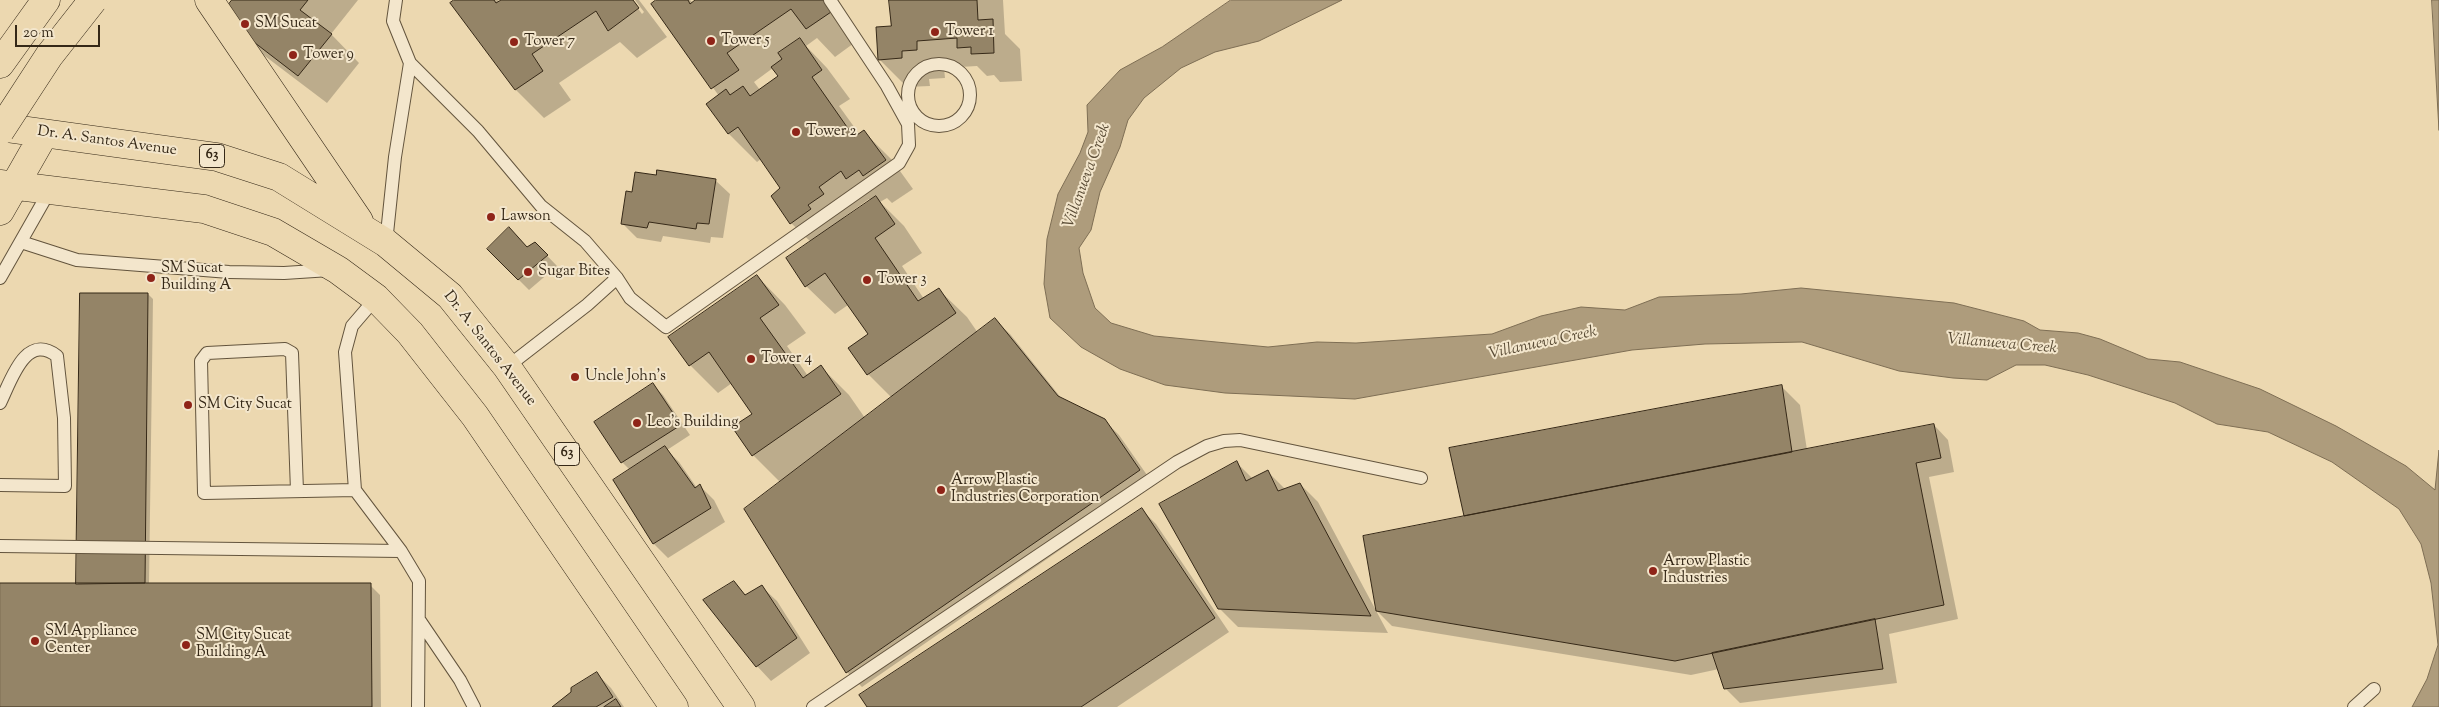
<!DOCTYPE html>
<style>
body{margin:0}
#map{position:relative;width:2439px;height:707px;overflow:hidden;background:#ecd8b0;font-family:"Sorts Mill Goudy",serif}
canvas{display:block}
.scale{position:absolute;left:15px;top:25px;width:85px;height:22px;box-sizing:border-box;border:2px solid #352817;border-top:0;padding-left:6px;font-size:15px;line-height:18px;white-space:nowrap;color:#352817;-webkit-text-stroke:4px #f3e6cc;paint-order:stroke}
</style>
<div id="map">
<canvas width="2439" height="707"></canvas>
<div class="scale">20 m</div>
</div>
<script>
const ctx = document.querySelector('canvas').getContext('2d');
ctx.lineJoin = 'round';
function paint(path, color) { ctx.fillStyle = color; ctx.fill(path, 'evenodd'); }
function strokePath(path, color, width, dash) { ctx.strokeStyle = color; ctx.lineWidth = width; ctx.lineCap = dash ? 'butt' : 'round'; ctx.setLineDash(dash || []); ctx.stroke(path); }
function drawText(font, color, halo, rows, align = 'center') {
  ctx.font = font + ' "Sorts Mill Goudy",serif'; ctx.lineWidth = 4; ctx.setLineDash([]); ctx.textBaseline = 'middle'; ctx.strokeStyle = halo; ctx.fillStyle = color; for (const [text, x, y, turn = 0] of rows) {
    ctx.save(); ctx.translate(x, y); ctx.rotate((+turn || 0) * Math.PI / 180); ctx.textAlign = isNaN(turn) ? turn : align; if (halo) ctx.strokeText(text, 0, 0); ctx.fillText(text, 0, 0); ctx.restore();
  }
}
const water = new Path2D(`
 M 1231,0 L 1342,0 L 1259,41 L 1215,52 L 1181,68 L 1144,98 L 1128,120 L 1120,147 L 1100,192 L 1091,230 L 1079,248 L 1083,273 L 1095,308 L 1111,323 L 1154,336 L 1268,347 L 1317,342 L 1356,343 L 1492,334 L 1541,316 L 1581,307 L 1625,310 L 1659,297 L 1741,294 L 1801,288 L 1954,303 L 2024,321 L 2040,330 L 2078,333 L 2100,339 L 2148,359 L 2180,362 L 2260,389 L 2336,426 L 2406,466 L 2435,490 L 2439,450 L 2439,707 L 2412,707 L 2427,679 L 2438,645 L 2431,583 L 2421,544 L 2399,509 L 2332,462 L 2268,432 L 2217,424 L 2175,403 L 2088,375 L 2045,365 L 2016,365 L 1987,380 L 1953,378 L 1899,371 L 1802,342 L 1705,344 L 1632,350 L 1355,399 L 1225,393 L 1165,385 L 1120,369 L 1081,347 L 1050,318 L 1044,284 L 1047,239 L 1058,194 L 1080,153 L 1088,132 L 1087,105 L 1120,70 L 1162,47 Z
 M 2432,0 L 2439,0 L 2439,130 Z`);
paint(water, '#ae9c7c');
strokePath(water, '#7e6e54', 1);
paint(new Path2D(`
 M 233,0 L 358,0 L 331,34 L 359,63 L 327,103 L 249,44 Z
 M 456,0 L 498,0 L 500,2 L 503,0 L 632,0 L 642,14 L 644,12 L 635,0 L 639,0 L 667,37 L 637,58 L 620,42 L 559,83 L 571,100 L 544,118 L 516,90 Z
 M 658,0 L 690,0 L 693,3 L 697,0 L 834,0 L 861,38 L 835,57 L 817,38 L 806,46 L 827,68 L 850,99 L 839,106 L 860,135 L 864,132 L 892,160 L 913,189 L 892,203 L 887,198 L 880,202 L 904,226 L 922,253 L 902,266 L 924,299 L 938,289 L 967,317 L 978,333 L 995,320 L 1010,334 L 1062,399 L 1104,420 L 1119,435 L 1154,485 L 862,687 L 847,672 L 781,483 L 753,455 L 734,428 L 754,414 L 732,383 L 718,393 L 690,365 L 757,276 L 785,305 L 806,333 L 787,346 L 808,376 L 821,367 L 849,395 L 865,418 L 892,398 L 868,374 L 869,335 L 848,305 L 835,314 L 806,286 L 811,242 L 791,223 L 782,189 L 761,159 L 757,162 L 729,134 L 708,104 L 719,96 L 653,4 ZM 773,68 L 779,77 L 760,90 L 754,82 ZM 869,199 L 871,201 L 846,219 L 844,217 Z
 M 890,0 L 1003,0 L 1005,34 L 1020,49 L 1022,81 L 1000,82 L 994,75 L 987,76 L 977,66 L 944,68 L 945,78 L 929,79 L 930,86 L 907,87 L 879,59 L 892,27 Z
 M 657,176 L 715,180 L 730,194 L 723,238 L 711,237 L 710,243 L 663,236 L 661,242 L 637,238 L 622,223 L 633,193 Z
 M 535,243 L 557,266 L 529,290 L 488,249 L 527,248 Z
 M 148,294 L 153,299 L 149,584 L 370,585 L 380,595 L 381,707 L 0,707 L 0,584 L 78,584 Z
 M 653,385 L 663,395 L 690,435 L 667,450 L 679,462 L 697,488 L 700,486 L 714,500 L 725,522 L 668,558 L 654,544 L 630,470 L 622,462 L 596,422 Z
 M 1782,387 L 1800,405 L 1807,450 L 1934,425 L 1948,440 L 1954,472 L 1929,477 L 1958,619 L 1889,634 L 1897,683 L 1740,703 L 1725,688 L 1719,669 L 1691,675 L 1392,626 L 1377,611 L 1467,517 L 1465,516 Z
 M 1237,463 L 1253,479 L 1268,472 L 1286,490 L 1300,484 L 1318,502 L 1388,633 L 1238,627 L 1219,608 Z
 M 1142,510 L 1156,524 L 1229,632 L 1117,707 L 868,707 Z
 M 733,583 L 747,596 L 762,587 L 777,601 L 810,653 L 771,681 L 757,666 L 705,600 Z
 M 597,674 L 611,688 L 624,707 L 556,707 Z`), '#0003');
const building = new Path2D(`
 M 232,0 L 308,0 L 300,10 L 332,34 L 298,76 L 220,16 Z
 M 454,0 L 494,0 L 496,3 L 501,0 L 633,0 L 639,8 L 608,31 L 596,11 L 532,54 L 543,71 L 515,90 L 450,3 Z
 M 656,0 L 688,0 L 690,4 L 695,0 L 827,0 L 834,10 L 806,29 L 791,9 L 727,53 L 739,70 L 711,89 L 651,4 Z
 M 889,0 L 977,0 L 978,20 L 993,19 L 994,53 L 971,54 L 971,47 L 957,48 L 957,38 L 917,41 L 917,50 L 902,51 L 902,58 L 878,60 L 876,27 L 891,26 Z
 M 800,38 L 822,70 L 812,77 L 854,137 L 864,130 L 886,160 L 863,176 L 859,170 L 846,179 L 841,171 L 819,187 L 824,194 L 808,205 L 811,209 L 790,224 L 771,196 L 780,188 L 738,127 L 728,134 L 706,104 L 726,89 L 730,95 L 743,86 L 750,96 L 778,76 L 771,67 L 782,59 L 778,53 Z
 M 657,170 L 716,179 L 709,224 L 697,223 L 696,229 L 649,222 L 647,228 L 621,224 L 626,191 L 632,192 L 635,172 L 656,175 Z
 M 876,196 L 895,224 L 875,238 L 918,301 L 939,288 L 956,313 L 867,375 L 848,348 L 868,334 L 825,273 L 805,287 L 786,258 Z
 M 509,227 L 527,247 L 535,242 L 548,255 L 518,280 L 487,249 Z
 M 757,275 L 779,305 L 760,318 L 803,378 L 821,365 L 841,394 L 752,456 L 732,427 L 752,414 L 709,352 L 689,366 L 668,337 Z
 M 80,293 L 148,293 L 145,583 L 76,584 Z
 M 995,318 L 1058,396 L 1105,419 L 1140,470 L 846,673 L 744,509 Z
 M 653,383 L 681,425 L 621,463 L 594,422 Z
 M 1782,385 L 1792,452 L 1464,516 L 1449,448 Z
 M 1934,424 L 1941,458 L 1916,463 L 1944,605 L 1675,661 L 1376,611 L 1363,536 Z
 M 665,446 L 695,488 L 700,484 L 711,508 L 653,544 L 613,480 Z
 M 1237,461 L 1246,481 L 1268,470 L 1278,491 L 1300,483 L 1371,616 L 1218,609 L 1159,504 Z
 M 1142,508 L 1215,618 L 1081,707 L 867,707 L 859,695 Z
 M 734,581 L 745,595 L 762,585 L 797,638 L 756,667 L 703,600 Z
 M 0,583 L 371,583 L 372,707 L 0,707 Z
 M 1875,619 L 1883,669 L 1724,689 L 1712,653 Z
 M 597,672 L 613,697 L 596,707 L 552,707 L 571,692 L 571,688 Z
 M 616,699 L 621,707 L 604,707 Z`);
paint(building, '#948467');
strokePath(building, '#352817', 1);
const lane = new Path2D(`
 M 396,0 L 393,21 L 410,63 L 478,131 L 541,206 L 585,241 L 617,278 L 630,298 L 666,327 L 899,163 L 909,145 L 908,124 L 887,86 L 830,0
 M908 95a31 31 0 1 1 62 0a31 31 0 1 1-62 0Z
 M 21,242 L 77,260 L 229,272 L 284,273 L 330,270
 M 386,243 L 395,157 L 410,63
 M 0,278 L 50,190
 M 376,298 L 352,326 L 345,352 L 355,490 L 401,551 L 419,581 L 418,707
 M 507,367 L 587,305 L 617,278
 M 0,403 C 11,381 25,332 57,356 L 64,418 L 65,486 L 0,485
 M 297,491 L 292,353 L 285,349 L 207,353 L 201,361 L 204,493 L 355,490
 M 0,546 L 401,551
 M 420,621 L 460,680 L 474,707
 M 813,707 L 1177,462 L 1207,446 L 1224,441 L 1240,440 L 1421,478
 M 2354,707 L 2374,689`);
const primary = new Path2D(`
 M 209,0 L 359,221
 M 0,64 L 46,0
 M 0,127 L 217,157 L 279,177 L 386,243 L 450,296 L 507,367 L 741,707
 M 0,184 L 204,209 L 273,232 L 338,270 L 376,298 L 410,333 L 475,416 L 674,707
 M 0,211 L 44,134`);
strokePath(lane, '#63543d', 14);
strokePath(primary, '#352817', 29);
strokePath(lane, '#f3e6cc', 12);
strokePath(primary, '#ecd8b0', 28);
const primaryBridge = new Path2D(`
 M 0,131 L 49,56 L 93,0`);
strokePath(primaryBridge, '#352817', 29, []);
strokePath(primaryBridge, '#ecd8b0', 28);
for (const [x, y, r, color] of [
 [245,24,5,"#8f2418"],
 [935,32,5,"#8f2418"],
 [711,41,5,"#8f2418"],
 [514,42,5,"#8f2418"],
 [293,55,5,"#8f2418"],
 [796,132,5,"#8f2418"],
 [491,217,5,"#8f2418"],
 [528,272,5,"#8f2418"],
 [151,278,5,"#8f2418"],
 [867,280,5,"#8f2418"],
 [751,359,5,"#8f2418"],
 [575,377,5,"#8f2418"],
 [188,405,5,"#8f2418"],
 [637,423,5,"#8f2418"],
 [941,490,5,"#8f2418"],
 [1653,571,5,"#8f2418"],
 [35,641,5,"#8f2418"],
 [186,645,5,"#8f2418"]
]) { const dot = new Path2D(); dot.arc(x, y, r, 0, 2 * Math.PI); ctx.fillStyle = color; ctx.fill(dot); strokePath(dot, '#f3e6cc', 2); }
for (const [x, y, w] of [
 [212,156,25],
 [567,454,25]
]) { const box = new Path2D(); box.roundRect(x - w / 2, y - 11.5, w, 23, 4); ctx.fillStyle = '#f3e6cc'; ctx.fill(box); strokePath(box, '#352817', 1); }
drawText('bold 14px', '#352817', null, [
 ["63",212,156],
 ["63",567,454]
]);
drawText('15px', '#352817', '#f3e6cc', [
 ["SM Sucat",255,24],
 ["Tower 1",945,32],
 ["Tower 5",721,41],
 ["Tower 7",524,42],
 ["Tower 9",303,55],
 ["Tower 2",806,132],
 ["Lawson",501,217],
 ["SM Sucat",161,269],
 ["Building A",161,286],
 ["Sugar Bites",538,272],
 ["Tower 3",877,280],
 ["Tower 4",761,359],
 ["Uncle John's",585,377],
 ["SM City Sucat",198,405],
 ["Leo's Building",647,423],
 ["Arrow Plastic",951,481],
 ["Industries Corporation",951,498],
 ["Arrow Plastic",1663,562],
 ["Industries",1663,579],
 ["SM Appliance",45,632],
 ["Center",45,649],
 ["SM City Sucat",196,636],
 ["Building A",196,653]
], 'left');
drawText('15px', '#352817', '#f3e6cc', [
 ["Dr. A. Santos Avenue",107,142,8],
 ["Dr. A. Santos Avenue",489,349,52]
]);
drawText('italic 16px', '#594b35', '#f3e6cc', [
 ["Villanueva Creek",1088,176,-70],
 ["Villanueva Creek",1543,344,-12],
 ["Villanueva Creek",2002,345,5]
]);
</script>
